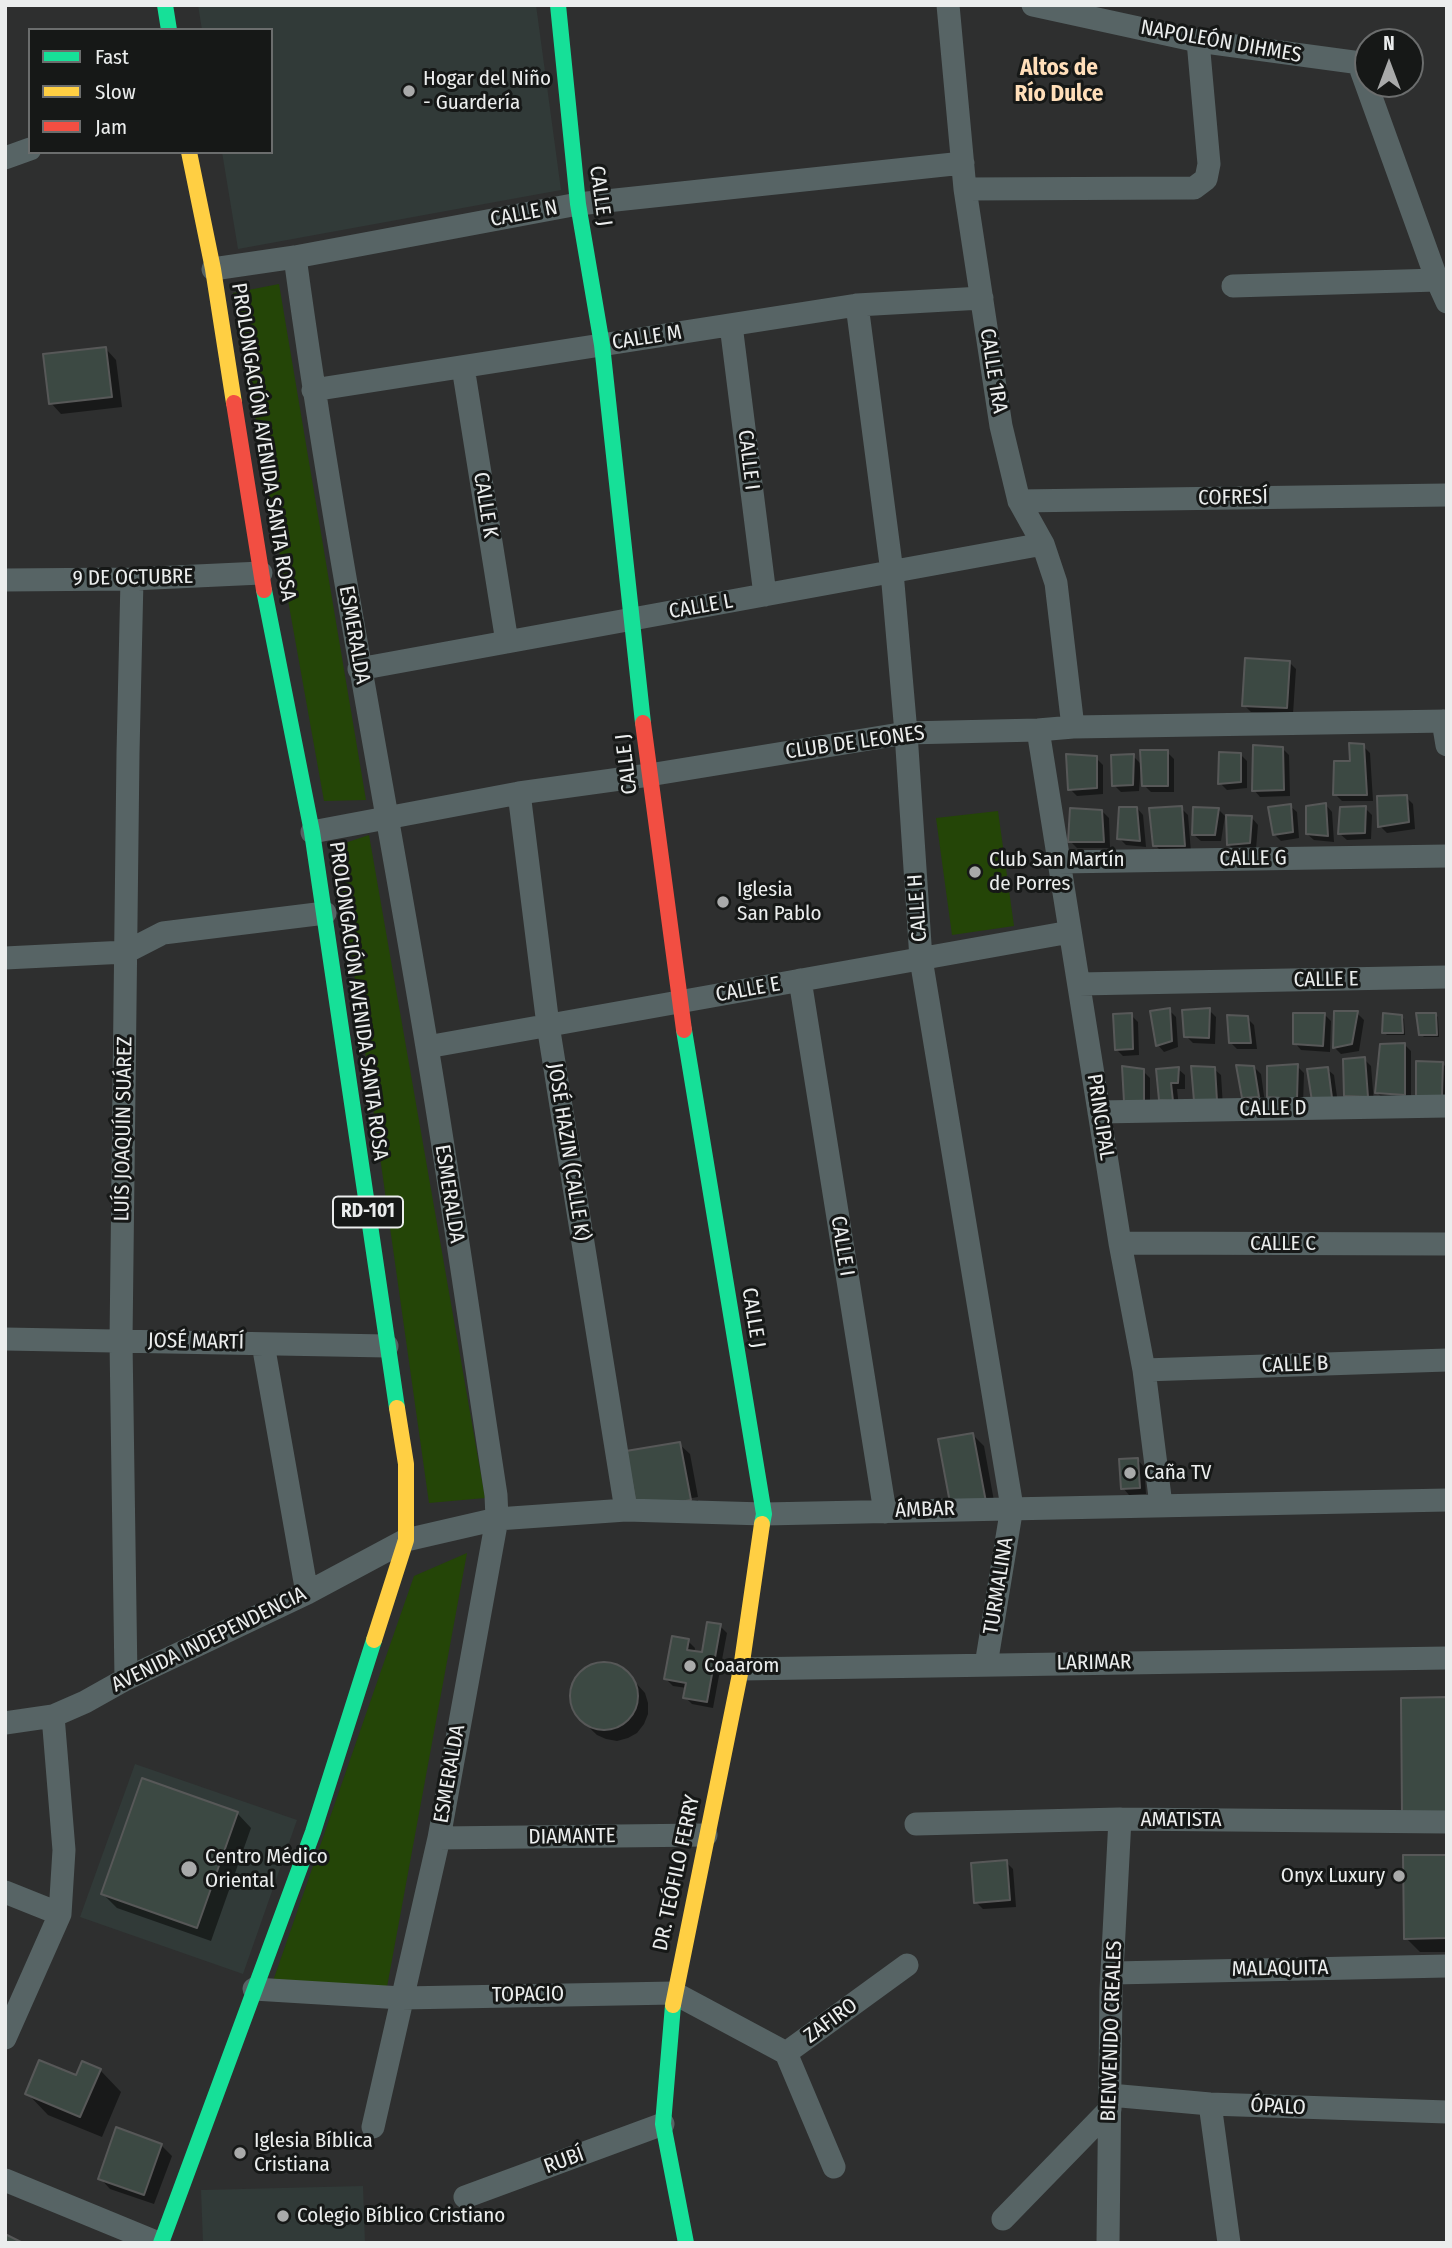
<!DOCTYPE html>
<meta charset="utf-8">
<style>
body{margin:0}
#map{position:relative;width:1452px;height:2248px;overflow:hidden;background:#2e2f2f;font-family:"Fira Sans Condensed",sans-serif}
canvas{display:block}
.frame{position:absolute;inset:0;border:7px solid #ebeded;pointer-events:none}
.legend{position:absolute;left:28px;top:28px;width:245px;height:126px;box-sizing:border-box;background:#161817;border:2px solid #6b6d6d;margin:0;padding:9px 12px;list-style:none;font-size:21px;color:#ebeded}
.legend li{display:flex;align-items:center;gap:14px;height:35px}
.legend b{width:35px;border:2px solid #6b6d6d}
.north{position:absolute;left:1354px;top:28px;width:70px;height:70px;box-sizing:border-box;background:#161817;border:2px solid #6b6d6d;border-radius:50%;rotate:0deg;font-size:19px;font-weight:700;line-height:28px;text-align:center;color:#ebeded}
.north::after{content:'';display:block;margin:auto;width:24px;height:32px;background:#a9aaaa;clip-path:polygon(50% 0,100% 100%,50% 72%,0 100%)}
</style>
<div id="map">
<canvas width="1452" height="2248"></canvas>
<div class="frame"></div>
<ul class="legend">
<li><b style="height:9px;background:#16e098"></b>Fast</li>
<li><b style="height:9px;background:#ffcf43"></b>Slow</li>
<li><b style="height:9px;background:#f24e42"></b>Jam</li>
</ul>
<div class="north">N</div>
</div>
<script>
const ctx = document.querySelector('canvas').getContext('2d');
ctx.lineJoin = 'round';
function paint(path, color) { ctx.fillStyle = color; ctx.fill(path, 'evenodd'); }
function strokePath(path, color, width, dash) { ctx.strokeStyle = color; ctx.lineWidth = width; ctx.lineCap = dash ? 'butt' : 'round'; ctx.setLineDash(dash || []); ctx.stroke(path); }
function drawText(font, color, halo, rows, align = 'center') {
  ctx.font = font + ' "Fira Sans Condensed",sans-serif'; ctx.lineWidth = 6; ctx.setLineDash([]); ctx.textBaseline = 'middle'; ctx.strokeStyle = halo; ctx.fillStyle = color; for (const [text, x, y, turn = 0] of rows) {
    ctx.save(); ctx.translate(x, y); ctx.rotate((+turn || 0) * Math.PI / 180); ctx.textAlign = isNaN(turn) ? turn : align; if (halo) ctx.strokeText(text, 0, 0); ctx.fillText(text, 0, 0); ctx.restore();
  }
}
paint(new Path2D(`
 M 198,5 L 536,5 L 561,190 L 238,249 L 222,152 L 271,152 L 271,30 L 202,30 Z
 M 135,1764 L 297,1820 L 243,1974 L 80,1917 Z
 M 363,2186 L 365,2243 L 203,2243 L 201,2190 Z`), '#313a38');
paint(new Path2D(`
 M 279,284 L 366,800 L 324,801 L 233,293 Z
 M 998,811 L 1014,926 L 952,935 L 936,818 Z
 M 369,835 L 485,1498 L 429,1503 L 336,846 Z
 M 467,1553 L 387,1987 L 273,1981 L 414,1576 Z`), '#244507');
paint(new Path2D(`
 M 106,349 L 116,360 L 122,407 L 61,414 L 51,403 Z
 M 1289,662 L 1296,669 L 1293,714 L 1251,712 L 1244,705 Z
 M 1363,746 L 1370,753 L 1373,801 L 1342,801 L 1335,794 Z
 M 1282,748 L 1289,755 L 1290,796 L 1260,797 L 1254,790 Z
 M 1167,752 L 1174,759 L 1174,792 L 1151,792 L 1144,785 Z
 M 1240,754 L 1247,761 L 1247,788 L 1227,790 L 1220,783 Z
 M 1133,756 L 1141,764 L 1139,791 L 1121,792 L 1114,785 Z
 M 1096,758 L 1103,765 L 1103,794 L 1077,796 L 1070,789 Z
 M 1406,797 L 1413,804 L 1415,829 L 1387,833 L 1380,826 Z
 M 1326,805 L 1332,812 L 1334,842 L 1314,840 L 1307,834 Z
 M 1290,806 L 1297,812 L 1299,838 L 1281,841 L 1274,834 Z
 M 1137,808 L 1143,815 L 1146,847 L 1126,845 L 1119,838 Z
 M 1181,808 L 1188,815 L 1191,852 L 1162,852 L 1155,845 Z
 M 1365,808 L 1372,815 L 1371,839 L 1347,840 L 1340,834 Z
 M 1218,809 L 1225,816 L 1221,841 L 1201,841 L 1194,835 Z
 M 1102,811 L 1109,818 L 1110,848 L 1077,848 L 1070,841 Z
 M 1252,818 L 1258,825 L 1256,849 L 1235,851 L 1228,844 Z
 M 1169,1010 L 1176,1017 L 1178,1047 L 1164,1052 L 1158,1045 Z
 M 1209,1010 L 1216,1017 L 1215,1044 L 1193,1043 L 1186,1036 Z
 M 1357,1013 L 1364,1020 L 1359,1051 L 1341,1054 L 1335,1048 Z
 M 1324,1014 L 1331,1021 L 1330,1052 L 1301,1050 L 1295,1043 Z
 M 1435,1014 L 1438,1017 L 1439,1037 L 1424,1037 L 1421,1034 Z
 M 1131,1015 L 1138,1022 L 1139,1055 L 1123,1056 L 1116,1049 Z
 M 1401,1016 L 1404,1019 L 1405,1035 L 1387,1035 L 1384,1032 Z
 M 1247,1018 L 1254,1025 L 1257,1049 L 1237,1049 L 1230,1042 Z
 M 1404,1044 L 1411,1051 L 1411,1101 L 1384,1099 L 1377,1093 Z
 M 1364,1059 L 1371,1066 L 1374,1103 L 1353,1102 L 1346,1096 Z
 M 1442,1063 L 1447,1068 L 1447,1103 L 1425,1102 Z
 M 1297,1066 L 1304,1073 L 1303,1105 L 1276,1103 L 1269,1096 Z
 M 1254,1067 L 1261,1074 L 1265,1103 L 1250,1104 L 1243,1098 Z
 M 1178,1069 L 1185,1075 L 1185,1089 L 1177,1089 L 1179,1107 L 1161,1099 Z
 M 1214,1069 L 1221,1075 L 1223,1107 L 1202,1107 Z
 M 1327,1069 L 1334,1075 L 1338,1104 L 1321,1107 Z
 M 1143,1071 L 1150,1078 L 1150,1108 L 1132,1109 Z
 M 973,1435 L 984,1446 L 996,1512 L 941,1440 Z
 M 679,1444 L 690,1454 L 698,1497 L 645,1506 L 645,1510 L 698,1500 L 700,1510 L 650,1519 L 639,1509 L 629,1453 Z
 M 1138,1460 L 1144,1467 L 1146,1494 L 1129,1495 L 1123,1488 Z
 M 720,1626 L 727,1633 L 713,1708 L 692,1704 L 685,1697 L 687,1688 L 673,1686 L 666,1679 L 688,1641 L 695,1648 L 694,1653 L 703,1654 Z
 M 599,1663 L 617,1666 L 627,1673 L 645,1693 L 648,1703 L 648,1714 L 644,1724 L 637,1733 L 628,1738 L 617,1741 L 606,1739 L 597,1735 L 577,1716 L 572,1706 L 571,1695 L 573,1685 L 578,1676 L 586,1668 Z
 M 237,1813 L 251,1828 L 211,1941 L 117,1908 L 103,1894 Z
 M 1447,1857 L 1447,1952 L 1420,1952 L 1406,1938 Z
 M 1006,1862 L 1013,1869 L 1016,1907 L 983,1909 L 976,1902 Z
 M 100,2070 L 121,2092 L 102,2137 L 48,2115 L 27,2093 Z
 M 161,2145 L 172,2156 L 154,2204 L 110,2189 L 100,2178 Z`), '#0007');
const building = new Path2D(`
 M 106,347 L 112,397 L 49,404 L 43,354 Z
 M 1245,658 L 1290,661 L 1287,708 L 1242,706 Z
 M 1349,743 L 1364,744 L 1367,795 L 1333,795 L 1334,761 L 1350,761 Z
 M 1253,745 L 1283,747 L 1284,790 L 1252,791 Z
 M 1140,750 L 1168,750 L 1168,786 L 1142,786 Z
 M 1219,752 L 1241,753 L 1241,782 L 1218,784 Z
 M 1066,754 L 1097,756 L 1097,788 L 1068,790 Z
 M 1134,754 L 1133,785 L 1112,786 L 1111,755 Z
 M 1407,795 L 1409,822 L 1378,827 L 1377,796 Z
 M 1326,803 L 1328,836 L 1306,834 L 1306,806 Z
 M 1291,804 L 1293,832 L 1273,835 L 1268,807 Z
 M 1182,806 L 1185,846 L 1153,846 L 1149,808 Z
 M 1366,806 L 1365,833 L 1338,834 L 1340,807 Z
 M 1119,807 L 1137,807 L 1140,841 L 1117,839 Z
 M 1193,807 L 1219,808 L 1215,835 L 1192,835 Z
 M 1070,808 L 1102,810 L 1104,842 L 1068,842 Z
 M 1226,815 L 1252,816 L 1250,843 L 1227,845 Z
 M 1170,1008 L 1172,1041 L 1156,1046 L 1150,1011 Z
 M 1210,1008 L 1209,1038 L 1184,1037 L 1182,1010 Z
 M 1334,1011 L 1358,1011 L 1352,1044 L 1333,1048 Z
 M 1132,1013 L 1133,1049 L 1115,1050 L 1113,1014 Z
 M 1293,1013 L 1325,1013 L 1323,1046 L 1293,1044 Z
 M 1383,1013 L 1402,1015 L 1403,1033 L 1382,1033 Z
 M 1416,1013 L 1436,1013 L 1437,1035 L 1419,1035 Z
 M 1227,1015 L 1248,1016 L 1251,1043 L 1229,1043 Z
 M 1405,1043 L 1405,1095 L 1375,1093 L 1380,1044 Z
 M 1365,1057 L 1368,1097 L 1344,1096 L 1343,1059 Z
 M 1416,1061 L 1443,1062 L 1442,1097 L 1416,1096 Z
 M 1298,1064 L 1297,1099 L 1267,1097 L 1267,1066 Z
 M 1236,1065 L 1254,1066 L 1259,1097 L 1242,1098 Z
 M 1122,1066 L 1144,1069 L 1144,1102 L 1124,1102 Z
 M 1191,1066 L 1215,1067 L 1217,1101 L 1194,1101 Z
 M 1179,1067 L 1178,1083 L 1171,1083 L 1173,1101 L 1159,1100 L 1156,1069 Z
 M 1328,1067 L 1332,1098 L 1312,1101 L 1307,1069 Z
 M 973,1433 L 986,1502 L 951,1508 L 938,1439 Z
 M 680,1442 L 691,1500 L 637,1510 L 626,1451 Z
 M 1138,1458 L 1140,1488 L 1121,1489 L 1119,1459 Z
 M 707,1622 L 721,1624 L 707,1702 L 683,1698 L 686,1683 L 664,1679 L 672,1636 L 689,1639 L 687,1650 L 702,1652 Z
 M570 1696a34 34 0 1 1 68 0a34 34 0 1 1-68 0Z
 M 1447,1697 L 1447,1812 L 1402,1812 L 1401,1698 Z
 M 142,1778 L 238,1812 L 197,1928 L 101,1894 Z
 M 1403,1855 L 1447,1855 L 1447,1938 L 1404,1939 Z
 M 1007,1860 L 1010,1900 L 974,1903 L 971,1863 Z
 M 39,2060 L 76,2075 L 82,2061 L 101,2069 L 80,2117 L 25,2094 Z
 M 116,2127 L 162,2144 L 144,2195 L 98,2179 Z
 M 5,2234 L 23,2243 L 5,2243 Z`);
paint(building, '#3c4943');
strokePath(building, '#575858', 2);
strokePath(new Path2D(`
 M 948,5 L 965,189 L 1001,426 L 1019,501 L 1043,544 L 1056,583 L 1073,727
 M 1033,5 L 1198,41 L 1368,64
 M 1359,64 L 1437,280 L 1447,302
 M 5,158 L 30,149
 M 965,189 L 1194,188 L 1206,179 L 1209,164 L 1198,41
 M 295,257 C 331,522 383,784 427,1047 C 452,1196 473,1346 496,1495 L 497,1519 L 439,1838 L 373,2127
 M 213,269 L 295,257 L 578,204 L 963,163
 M 1233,286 L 1437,280
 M 857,305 L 892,572 L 906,733 L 921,959 L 1012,1507 L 986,1665
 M 731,325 L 765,595
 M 463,367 L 507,642
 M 313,390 L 857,305 L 982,298
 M 1019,501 L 1447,495
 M 5,580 L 132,579 L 261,573
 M 359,669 L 1043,544
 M 1443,721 L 1447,745
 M 1038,730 L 1120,1243 L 1144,1370 L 1161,1505
 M 519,793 L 548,1025 L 626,1510
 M 312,832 L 519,793 L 649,775 L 906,733 L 1038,730 L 1073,727 L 1447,721
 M 1059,862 L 1447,856
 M 5,958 L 126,952 L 163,933 L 325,913
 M 800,980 L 885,1512
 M 1079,984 L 1447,977
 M 427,1047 L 1070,932
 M 1099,1112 L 1447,1106
 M 1120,1243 L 1447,1244
 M 5,1339 L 387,1346
 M 263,1344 L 307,1593
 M 1144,1370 L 1447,1360
 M 741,1669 L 1447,1658
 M 126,1679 L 121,1341 L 128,753 L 132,579
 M 5,1723 L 53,1716 L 85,1702 L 126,1679 L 307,1593 L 406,1540 L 497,1519 L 626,1510 L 764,1514 L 1447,1500
 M 916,1824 L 1120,1819 L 1447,1822
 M 439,1838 L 706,1835
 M 5,1892 L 60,1914
 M 1113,1973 L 1447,1966
 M 254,1989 L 402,1998 L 674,1993 L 786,2053
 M 5,2038 L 60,1914 L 64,1850 L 53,1716
 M 786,2053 L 907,1965
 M 786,2053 L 834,2167
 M 1110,2095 L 1210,2104 L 1447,2112
 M 1210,2104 L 1229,2243
 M 5,2180 L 158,2243
 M 465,2197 L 663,2124
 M 1003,2219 L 1110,2109
 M 1108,2243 L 1111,1990 L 1120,1819`), '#576465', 23);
strokePath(new Path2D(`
 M 165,5 L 169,30
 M 558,5 L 578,204 L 602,345 L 643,723
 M 264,590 L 312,832 L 397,1408
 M 684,1030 L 764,1514 L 762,1524
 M 673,2005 L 663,2124 L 686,2243
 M 161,2243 L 313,1832 L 374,1640`), '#16e098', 16);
strokePath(new Path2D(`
 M 189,152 L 213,269 L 234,403
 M 374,1640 L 406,1540 L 406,1464 L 397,1408
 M 673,2005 L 741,1669 L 762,1524`), '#ffcf43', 16);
strokePath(new Path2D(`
 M 234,403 L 264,590
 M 643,723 L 684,1030`), '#f24e42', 16);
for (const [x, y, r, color] of [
 [409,91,7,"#a9aaaa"],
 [975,872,7,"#a9aaaa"],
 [723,902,7,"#a9aaaa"],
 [1130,1473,7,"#a9aaaa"],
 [690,1666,7,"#a9aaaa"],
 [189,1869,9,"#a9aaaa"],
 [1399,1876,7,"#a9aaaa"],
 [240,2153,7,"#a9aaaa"],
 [283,2216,7,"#a9aaaa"]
]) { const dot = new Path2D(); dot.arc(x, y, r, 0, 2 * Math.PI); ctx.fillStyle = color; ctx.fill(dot); strokePath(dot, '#161817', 2.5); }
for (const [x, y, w] of [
 [368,1212,70]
]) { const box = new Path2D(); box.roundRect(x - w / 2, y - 15.5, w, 31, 5); ctx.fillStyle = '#161817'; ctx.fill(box); strokePath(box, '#ebeded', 2); }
drawText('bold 19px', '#ebeded', null, [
 ["RD-101",368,1212]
]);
drawText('21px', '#ebeded', '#161817', [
 ["NAPOLEÓN DIHMES",1221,42,10],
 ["CALLE J",600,196,82],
 ["CALLE N",524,214,-11],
 ["CALLE M",647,338,-9],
 ["CALLE 1RA",993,371,81],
 ["PROLONGACIÓN AVENIDA SANTA ROSA",263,442,81],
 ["CALLE I",748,460,83],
 ["COFRESÍ",1233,498,-1],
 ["CALLE K",485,505,81],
 ["9 DE OCTUBRE",133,578,-1],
 ["CALLE L",701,607,-10],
 ["ESMERALDA",354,635,80],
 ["CLUB DE LEONES",855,743,-8],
 ["CALLE J",627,764,-97],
 ["CALLE G",1253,859,-1],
 ["CALLE H",918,908,-94],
 ["CALLE E",1326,980,-1],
 ["CALLE E",748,990,-10],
 ["PROLONGACIÓN AVENIDA SANTA ROSA",358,1001,82],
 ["CALLE D",1273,1109,-1],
 ["PRINCIPAL",1100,1117,81],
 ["LUÍS JOAQUÍN SUÁREZ",124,1129,-89],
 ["JOSÉ HAZIN (CALLE K)",568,1152,81],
 ["ESMERALDA",449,1194,81],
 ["CALLE C",1283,1244],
 ["CALLE I",842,1246,81],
 ["CALLE J",753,1318,81],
 ["JOSÉ MARTÍ",196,1342,1],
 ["CALLE B",1295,1365,-2],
 ["ÁMBAR",925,1510,-2],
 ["TURMALINA",999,1586,-81],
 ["AVENIDA INDEPENDENCIA",209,1640,-26],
 ["LARIMAR",1094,1663,-1],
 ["ESMERALDA",450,1774,-80],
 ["AMATISTA",1181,1820],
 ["DIAMANTE",572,1837,-1],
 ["DR. TEÓFILO FERRY",677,1873,-78],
 ["MALAQUITA",1280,1969,-1],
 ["TOPACIO",528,1995,-1],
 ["ZAFIRO",831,2021,-36],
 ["BIENVENIDO CREALES",1112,2031,-88],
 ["ÓPALO",1278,2107,3],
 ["RUBÍ",564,2161,-20]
]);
drawText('21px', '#ebeded', '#161817', [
 ["Hogar del Niño",423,79],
 ["- Guardería",423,103],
 ["Club San Martín",989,860],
 ["de Porres",989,884],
 ["Iglesia",737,890],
 ["San Pablo",737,914],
 ["Caña TV",1144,1473],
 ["Coaarom",704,1666],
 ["Centro Médico",205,1857],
 ["Oriental",205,1881],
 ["Onyx Luxury",1385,1876,"right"],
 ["Iglesia Bíblica",254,2141],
 ["Cristiana",254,2165],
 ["Colegio Bíblico Cristiano",297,2216]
], 'left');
drawText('bold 23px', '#ffdeb9', '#161817', [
 ["Altos de",1059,69],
 ["Río Dulce",1059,95]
]);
</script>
